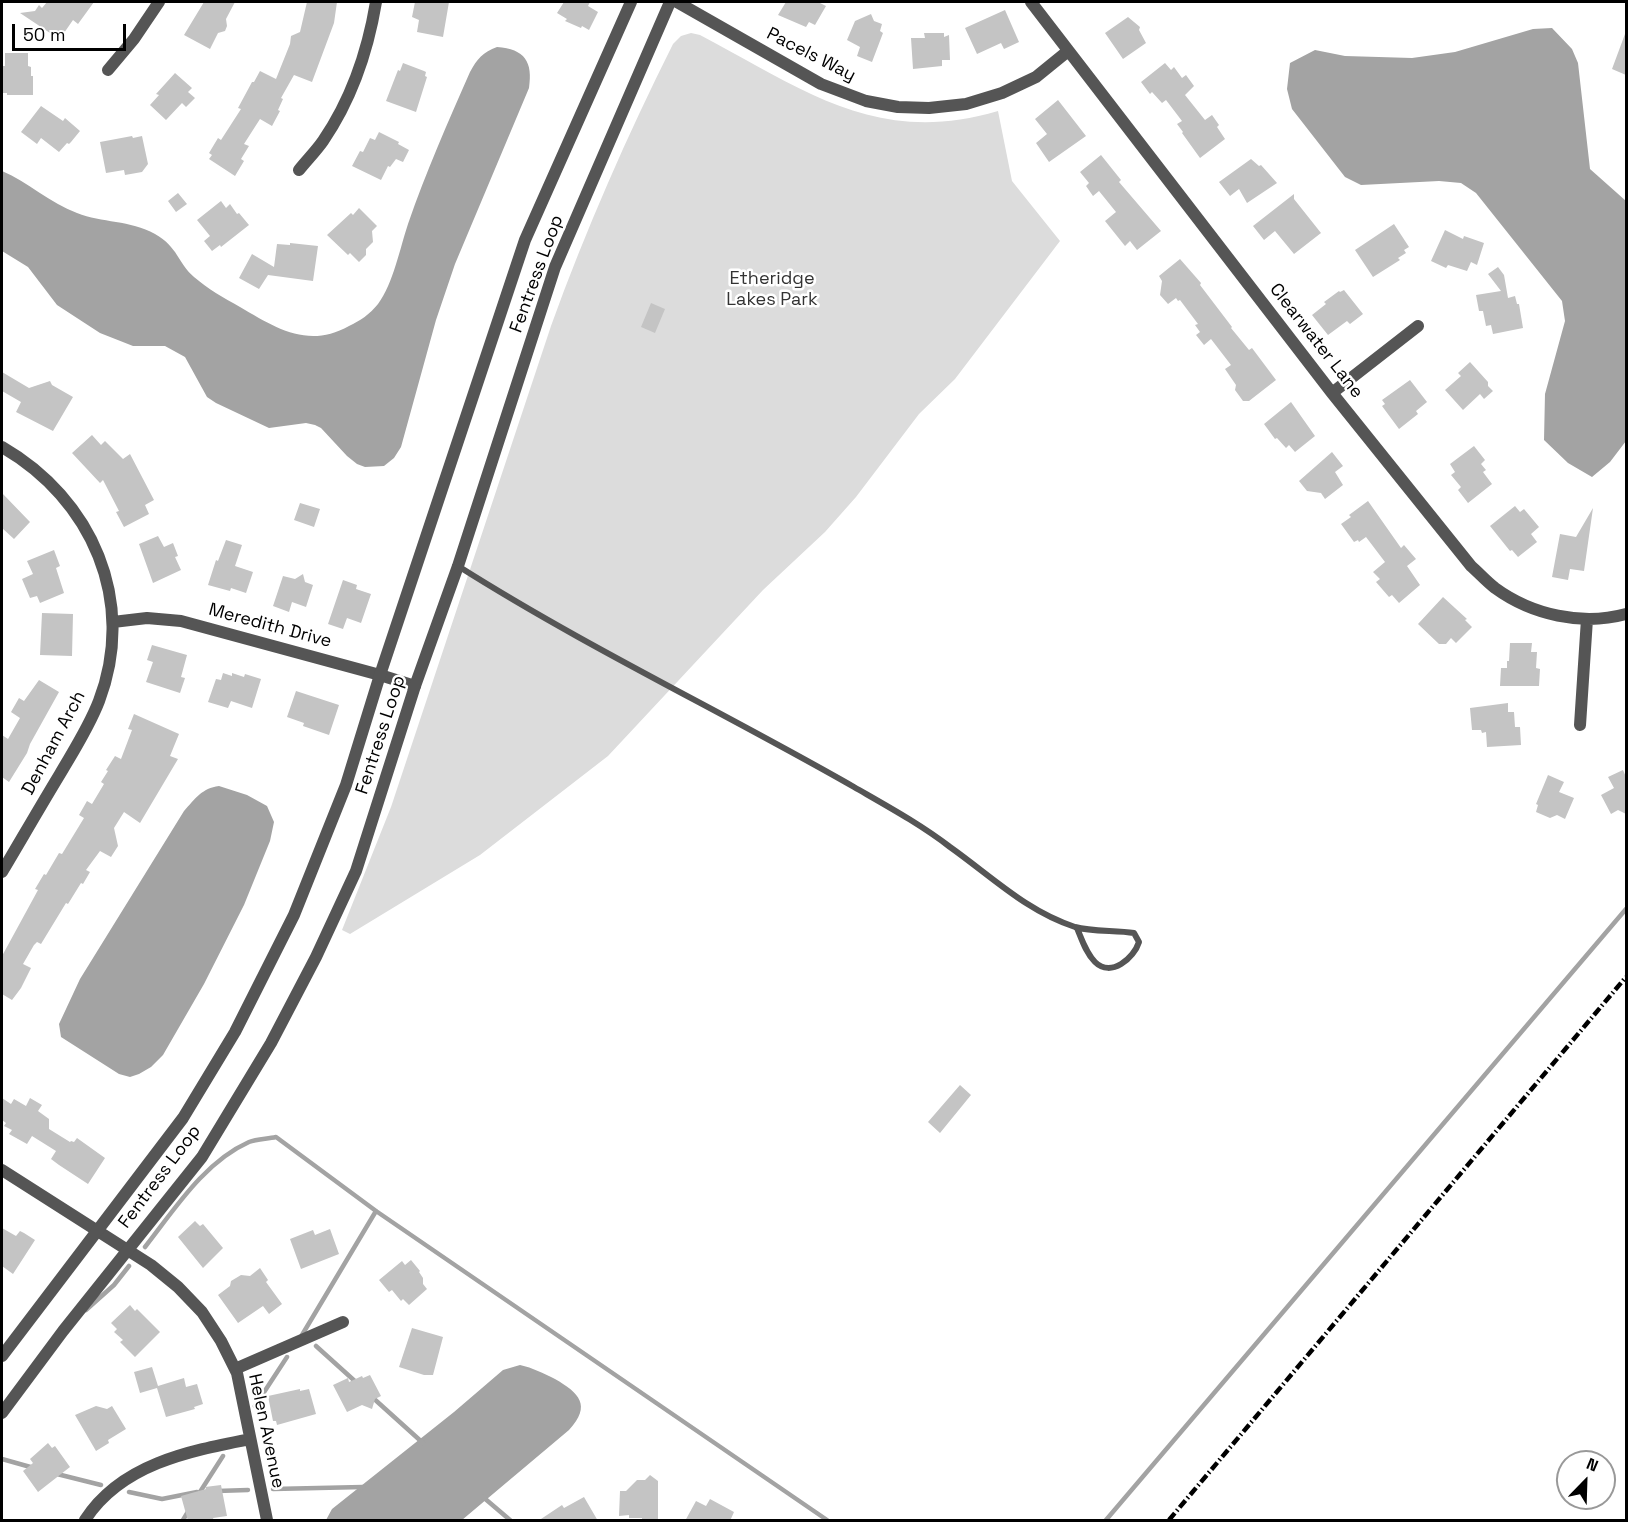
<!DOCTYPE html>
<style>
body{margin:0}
#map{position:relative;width:1628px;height:1522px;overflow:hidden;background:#fff;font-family:"Space Grotesk",sans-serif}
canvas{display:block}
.frame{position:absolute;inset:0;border:3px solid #000;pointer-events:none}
.north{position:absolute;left:1556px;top:1450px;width:60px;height:60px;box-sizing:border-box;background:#fff;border:2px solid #999;border-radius:50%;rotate:23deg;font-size:16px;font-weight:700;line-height:24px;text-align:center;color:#000}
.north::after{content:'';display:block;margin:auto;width:21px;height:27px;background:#000;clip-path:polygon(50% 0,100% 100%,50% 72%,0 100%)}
.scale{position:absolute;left:12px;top:24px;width:114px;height:27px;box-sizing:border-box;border:3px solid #000;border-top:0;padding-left:8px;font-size:18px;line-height:21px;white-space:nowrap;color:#000;-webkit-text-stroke:4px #fff;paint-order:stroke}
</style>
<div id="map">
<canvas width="1628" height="1522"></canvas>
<div class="frame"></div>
<div class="north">N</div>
<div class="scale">50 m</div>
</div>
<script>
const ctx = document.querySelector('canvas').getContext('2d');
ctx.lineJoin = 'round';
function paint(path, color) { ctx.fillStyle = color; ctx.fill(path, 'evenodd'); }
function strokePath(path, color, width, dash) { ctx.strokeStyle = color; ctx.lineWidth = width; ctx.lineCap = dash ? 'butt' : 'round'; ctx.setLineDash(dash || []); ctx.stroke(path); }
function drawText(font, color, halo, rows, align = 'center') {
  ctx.font = font + ' "Space Grotesk",sans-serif'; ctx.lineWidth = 5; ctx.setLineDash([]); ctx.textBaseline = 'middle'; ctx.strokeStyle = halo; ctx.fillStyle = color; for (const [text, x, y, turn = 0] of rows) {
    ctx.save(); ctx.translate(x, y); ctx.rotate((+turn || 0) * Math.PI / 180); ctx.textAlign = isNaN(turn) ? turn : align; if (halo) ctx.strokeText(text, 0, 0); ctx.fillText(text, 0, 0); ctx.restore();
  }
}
paint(new Path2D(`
 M 691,33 L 700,35 C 803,89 876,147 998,111 L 1012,181 L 1060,241 L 955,379 L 919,414 L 856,497 L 825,532 L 763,590 L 608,756 L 480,855 L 350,934 L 342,930 L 391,807 L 551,326 C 586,229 627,136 673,44 L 681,36 Z`), '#dcdcdc');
paint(new Path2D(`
 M 1552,28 L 1572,49 L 1578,63 L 1590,169 L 1626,201 L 1626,441 L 1610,462 L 1592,477 L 1568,463 L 1544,440 L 1545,394 L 1565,321 L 1562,301 L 1476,193 L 1461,183 L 1439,181 L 1361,185 L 1345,177 L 1292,109 L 1287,89 L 1290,63 L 1315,50 L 1345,56 L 1412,58 L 1455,52 L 1533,29 Z
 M 497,47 C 525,49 533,62 529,88 L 455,264 L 436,320 L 401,447 L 394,458 L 384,466 L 365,467 L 357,464 L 347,456 L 321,428 L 315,425 L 306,423 L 269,428 L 216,403 L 207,397 L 185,357 L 165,346 L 133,346 L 100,333 L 57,305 L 28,267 L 2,251 L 2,171 C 28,182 50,203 77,213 C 102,223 130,220 155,234 C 178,247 178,263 194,277 C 208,289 224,298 240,307 C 276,328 308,349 349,326 C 360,321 370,314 378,304 C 393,284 400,248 408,224 C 426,172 448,122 470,72 C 477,59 483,52 497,47 Z
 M 219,786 L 247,795 L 267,806 L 274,822 L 270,841 L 244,905 L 204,984 L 163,1055 L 151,1067 L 139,1074 L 130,1077 L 119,1074 L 61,1037 L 59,1024 L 80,979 L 184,811 C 195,799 202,788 219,786 Z
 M 520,1365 C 533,1368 543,1373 555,1379 C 579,1393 592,1405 569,1430 L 462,1520 L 326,1520 L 332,1509 L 454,1412 L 503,1370 Z`), '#a3a3a3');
strokePath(new Path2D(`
 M 145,1247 C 174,1210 204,1162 249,1142 C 257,1139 267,1139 276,1137 L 376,1211 L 827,1520
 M 86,1310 L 114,1285 L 129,1266
 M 302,1335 L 376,1211
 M 316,1346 L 357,1383
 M 372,1397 L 423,1443
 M 255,1406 L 287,1357
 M 2,1459 L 34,1468
 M 57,1474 L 101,1485
 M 273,1489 L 363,1487
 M 217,1491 L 248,1490
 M 129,1492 L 162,1499 L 197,1492
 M 198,1495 L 223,1456
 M 483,1497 L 510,1520
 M 183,1520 L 189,1510
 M 1106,1520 L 1626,909`), '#a3a3a3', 4.5);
paint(new Path2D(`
 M 47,2 L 94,2 L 78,24 L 73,20 L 64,33 L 61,31 L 56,37 L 20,13 L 35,11 L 39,5 L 42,8 Z
 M 204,2 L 235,2 L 226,19 L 227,26 L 225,31 L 218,33 L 210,49 L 184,35 Z
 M 307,2 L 337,2 L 334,23 L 312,82 L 294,75 L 281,98 L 283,99 L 278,110 L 280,111 L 272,126 L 260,119 L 244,144 L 249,146 L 241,159 L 244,161 L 235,176 L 209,159 L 212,155 L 209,153 L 218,138 L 221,140 L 241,109 L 238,108 L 252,82 L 254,82 L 260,71 L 276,79 L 290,44 L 291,36 L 300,32 Z
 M 415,2 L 449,2 L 443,37 L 417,32 L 419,20 L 412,17 Z
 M 564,2 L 590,2 L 588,6 L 598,12 L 589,30 L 582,26 L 581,28 L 565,21 L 567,19 L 557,13 Z
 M 786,2 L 818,2 L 826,6 L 815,25 L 809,22 L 806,27 L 778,15 Z
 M 1005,10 L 1019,42 L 1004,49 L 1001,43 L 977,54 L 965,28 Z
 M 871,14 L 874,21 L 882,24 L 880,31 L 883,33 L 872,62 L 857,56 L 860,47 L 847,40 L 855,21 Z
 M 1128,17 L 1140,27 L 1139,30 L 1146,43 L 1123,59 L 1105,33 Z
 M 924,33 L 944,33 L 944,37 L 949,35 L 950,60 L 942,60 L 942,66 L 913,69 L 911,38 L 925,38 Z
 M 1625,34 L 1626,34 L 1626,75 L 1612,69 Z
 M 5,53 L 28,53 L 28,66 L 31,67 L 31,76 L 33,76 L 33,95 L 7,95 L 7,93 L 2,93 L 2,66 L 5,66 Z
 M 403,63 L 424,71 L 426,72 L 425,76 L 427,77 L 416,112 L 386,101 L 398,70 L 400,71 Z
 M 1165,63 L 1171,70 L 1174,67 L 1182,78 L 1186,75 L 1194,86 L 1185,95 L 1205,120 L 1212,115 L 1219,125 L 1217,127 L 1225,139 L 1200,158 L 1182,133 L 1183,132 L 1177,124 L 1182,121 L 1166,100 L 1162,103 L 1152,92 L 1150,94 L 1141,82 Z
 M 175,73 L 192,88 L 188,92 L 195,98 L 186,107 L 182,103 L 166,120 L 150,105 L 159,95 L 156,94 Z
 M 1058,100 L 1086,136 L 1049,162 L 1036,143 L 1047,134 L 1035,119 Z
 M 41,106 L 63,121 L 65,118 L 80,131 L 71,142 L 69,144 L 67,143 L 59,152 L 41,138 L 37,144 L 21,132 Z
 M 379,132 L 399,142 L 398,144 L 409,150 L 403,162 L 396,159 L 390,167 L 388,166 L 381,180 L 352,166 L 360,151 L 363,152 L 370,138 L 375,140 Z
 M 132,136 L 133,138 L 142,136 L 148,164 L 142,172 L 125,175 L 124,170 L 106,173 L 100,142 Z
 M 1101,155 L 1121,180 L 1119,182 L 1161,231 L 1137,250 L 1130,241 L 1125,246 L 1105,221 L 1116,212 L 1099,191 L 1093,196 L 1086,186 L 1089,183 L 1080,172 Z
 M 1251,159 L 1259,166 L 1261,165 L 1277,183 L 1247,203 L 1239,189 L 1230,196 L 1219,182 Z
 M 178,193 L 187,204 L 176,212 L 168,201 Z
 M 1294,194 L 1294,199 L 1321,233 L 1294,254 L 1275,231 L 1264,240 L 1253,226 Z
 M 221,201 L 226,208 L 230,204 L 237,214 L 239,213 L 249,225 L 221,247 L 220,245 L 212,251 L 204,241 L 210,236 L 197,220 Z
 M 359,208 L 377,226 L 372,231 L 373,242 L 366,249 L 366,255 L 359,262 L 350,253 L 348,255 L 327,235 L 351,213 L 353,215 Z
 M 1394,224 L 1409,247 L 1404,250 L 1406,253 L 1398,258 L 1400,260 L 1373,277 L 1355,250 Z
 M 1445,230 L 1463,239 L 1464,236 L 1484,243 L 1477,265 L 1471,262 L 1467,271 L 1448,265 L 1446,268 L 1431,261 Z
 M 290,243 L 318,246 L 313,281 L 268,275 L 259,289 L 239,278 L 252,254 L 274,267 L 277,244 L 290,245 Z
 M 1180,259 L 1201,283 L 1200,285 L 1232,327 L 1231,328 L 1249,350 L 1252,348 L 1276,380 L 1249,401 L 1243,401 L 1235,390 L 1236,385 L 1225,369 L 1231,365 L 1211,339 L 1204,345 L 1196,335 L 1200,332 L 1195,325 L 1198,324 L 1180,300 L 1178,301 L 1176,298 L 1168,304 L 1160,295 L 1162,281 L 1159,276 Z
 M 1498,267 L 1504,275 L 1508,298 L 1515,296 L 1517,304 L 1519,304 L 1523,328 L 1493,334 L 1491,325 L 1486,326 L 1483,311 L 1479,311 L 1476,295 L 1501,291 L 1488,274 Z
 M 1344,290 L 1363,314 L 1350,324 L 1347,321 L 1328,335 L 1312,315 L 1326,304 L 1324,302 L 1339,291 L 1340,292 Z
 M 651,303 L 665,309 L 655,333 L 641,327 Z
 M 1470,362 L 1488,382 L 1488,386 L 1493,391 L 1484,399 L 1480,394 L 1463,410 L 1445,390 L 1461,376 L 1458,373 Z
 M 2,372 L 29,388 L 50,381 L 52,385 L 73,397 L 53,431 L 16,412 L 21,402 L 2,391 Z
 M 1410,380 L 1427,402 L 1416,411 L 1418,414 L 1399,429 L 1382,406 L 1385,404 L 1382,400 Z
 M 1291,402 L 1315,436 L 1295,452 L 1289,445 L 1286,448 L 1277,438 L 1275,439 L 1264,424 Z
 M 92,435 L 101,445 L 105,441 L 123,459 L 130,454 L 154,500 L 145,505 L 149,514 L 124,527 L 116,512 L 119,511 L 103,480 L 100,483 L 72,453 Z
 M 1474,446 L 1485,460 L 1481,464 L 1486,470 L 1483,472 L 1492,484 L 1468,503 L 1458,490 L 1461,487 L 1451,475 L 1455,472 L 1450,464 Z
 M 1332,452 L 1343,466 L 1335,472 L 1343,485 L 1325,499 L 1321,493 L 1307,491 L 1299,481 Z
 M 2,493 L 30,522 L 14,539 L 2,528 Z
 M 1368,501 L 1401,548 L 1404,545 L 1416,559 L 1407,566 L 1420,585 L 1399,603 L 1392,595 L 1389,597 L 1376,582 L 1380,579 L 1373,572 L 1385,562 L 1366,537 L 1359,542 L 1358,540 L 1354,542 L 1341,524 L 1351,517 L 1349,515 Z
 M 300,503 L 320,509 L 314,527 L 294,520 Z
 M 1515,506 L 1520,512 L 1524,509 L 1539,527 L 1531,534 L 1537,542 L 1518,557 L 1512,550 L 1510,551 L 1490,526 Z
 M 1593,508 L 1584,571 L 1570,569 L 1568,580 L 1552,577 L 1560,534 L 1576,537 Z
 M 158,536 L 164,547 L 173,543 L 178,556 L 175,557 L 181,570 L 153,583 L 139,544 Z
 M 226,540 L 242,545 L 235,566 L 253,572 L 246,593 L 231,588 L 230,591 L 208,585 L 216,560 L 218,561 Z
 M 54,550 L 60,566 L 56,568 L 64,593 L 40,603 L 37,596 L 30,598 L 22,579 L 33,574 L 27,561 Z
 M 303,574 L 305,582 L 313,585 L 306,607 L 292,602 L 289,612 L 273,606 L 283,576 L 295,579 Z
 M 343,580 L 357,585 L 356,589 L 371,594 L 361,623 L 347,618 L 343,629 L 328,624 Z
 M 1443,597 L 1467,619 L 1465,620 L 1472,627 L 1456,643 L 1451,638 L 1446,644 L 1439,644 L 1418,624 Z
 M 42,613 L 73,614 L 72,656 L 40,655 Z
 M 1510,643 L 1532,643 L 1531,652 L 1537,652 L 1536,668 L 1540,669 L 1539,686 L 1500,686 L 1501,668 L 1507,668 L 1507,661 L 1509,661 Z
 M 152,645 L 187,655 L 181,677 L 185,678 L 180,693 L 146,682 L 153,662 L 147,660 Z
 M 223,673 L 232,676 L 232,673 L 244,677 L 245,674 L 261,679 L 252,708 L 231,701 L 228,708 L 208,702 L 216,679 L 221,680 Z
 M 39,680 L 59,692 L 30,744 L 27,753 L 9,782 L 2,777 L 2,735 L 8,739 L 20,718 L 11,712 L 19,698 L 24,701 Z
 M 296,691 L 339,705 L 329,735 L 303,726 L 304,723 L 287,717 Z
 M 1508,703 L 1508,712 L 1514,712 L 1515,727 L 1520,727 L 1521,745 L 1487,747 L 1486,732 L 1482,733 L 1481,730 L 1472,730 L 1470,708 Z
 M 134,714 L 179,734 L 170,756 L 178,759 L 140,823 L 124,812 L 114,828 L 118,846 L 111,857 L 100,851 L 86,870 L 90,872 L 83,884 L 81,883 L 68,904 L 66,903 L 41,944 L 37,942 L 34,945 L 23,964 L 31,968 L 21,988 L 12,1000 L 2,994 L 2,956 L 38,890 L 35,889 L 44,874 L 46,875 L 59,853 L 62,854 L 84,818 L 79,815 L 87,801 L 92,804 L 104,784 L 101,782 L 108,771 L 106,770 L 115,756 L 121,759 L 132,730 L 128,729 Z
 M 1623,770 L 1626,777 L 1626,814 L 1618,810 L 1611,814 L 1601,795 L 1614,788 L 1608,777 Z
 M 1548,775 L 1564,782 L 1559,792 L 1574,798 L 1565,819 L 1557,815 L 1550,818 L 1536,812 L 1538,805 L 1536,804 Z
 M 960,1085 L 971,1095 L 940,1133 L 928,1122 Z
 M 2,1098 L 11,1104 L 14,1099 L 26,1106 L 30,1098 L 42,1105 L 38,1111 L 49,1119 L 49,1129 L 70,1142 L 71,1141 L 74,1142 L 77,1138 L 105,1158 L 88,1184 L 59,1165 L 51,1159 L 56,1151 L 32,1136 L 27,1144 L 9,1134 L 12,1130 L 4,1126 L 6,1123 L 2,1120 Z
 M 195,1221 L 200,1226 L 203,1224 L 223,1248 L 203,1268 L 178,1237 Z
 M 2,1228 L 16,1236 L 20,1231 L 24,1233 L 35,1240 L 13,1274 L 2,1266 Z
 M 330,1229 L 339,1254 L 301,1269 L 290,1239 L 313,1230 L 315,1235 Z
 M 411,1260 L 420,1271 L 419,1272 L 423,1278 L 423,1284 L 427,1289 L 409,1305 L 403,1299 L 401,1301 L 392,1290 L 389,1292 L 379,1280 L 402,1261 L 405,1265 Z
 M 260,1268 L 268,1280 L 266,1282 L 282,1304 L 269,1314 L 263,1306 L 238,1323 L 218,1295 L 230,1286 L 231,1281 L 241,1275 L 250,1276 Z
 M 130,1305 L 135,1311 L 137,1309 L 160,1332 L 135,1357 L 120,1342 L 123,1340 L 114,1332 L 117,1329 L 111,1323 Z
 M 412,1328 L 443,1337 L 433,1375 L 424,1375 L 399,1367 Z
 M 152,1367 L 158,1386 L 184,1378 L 186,1387 L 197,1384 L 203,1404 L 194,1407 L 195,1409 L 166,1417 L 157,1388 L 140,1393 L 134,1372 Z
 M 370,1375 L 381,1396 L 375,1399 L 372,1409 L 362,1405 L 347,1412 L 333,1385 L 348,1378 L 349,1382 L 362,1376 L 363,1378 Z
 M 300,1389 L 300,1391 L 309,1389 L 316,1414 L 277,1425 L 276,1421 L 273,1421 L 268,1396 Z
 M 96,1406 L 107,1409 L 112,1406 L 126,1429 L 108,1440 L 109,1443 L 96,1451 L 75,1415 Z
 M 48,1443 L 52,1448 L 55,1446 L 70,1467 L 38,1492 L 23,1471 L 33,1463 L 30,1459 Z
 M 650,1475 L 658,1481 L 658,1520 L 642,1520 L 642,1518 L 629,1518 L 629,1515 L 619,1516 L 620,1491 L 626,1491 L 637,1480 L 645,1480 Z
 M 221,1485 L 227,1516 L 213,1518 L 214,1521 L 188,1521 L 181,1496 L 206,1489 L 205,1487 Z
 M 584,1497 L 598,1521 L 538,1521 L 562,1505 L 564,1508 Z
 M 710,1499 L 734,1512 L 730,1521 L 685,1521 L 696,1501 L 706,1506 Z`), '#c4c4c4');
strokePath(new Path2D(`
 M 458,566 C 586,647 723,712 854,787 C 887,806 920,824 950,847 C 991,876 1026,911 1075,927 C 1092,932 1116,930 1134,933 L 1139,942 C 1134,958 1111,978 1095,962 C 1086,953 1082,940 1077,928`), '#555', 6);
strokePath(new Path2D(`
 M 677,2 L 821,84 L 866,101 L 898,107 L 929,108 L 966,104 L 1002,93 L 1036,77 L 1068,51
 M 1031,2 L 1332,393 L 1471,566 C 1479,573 1486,581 1495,588 C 1532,615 1582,626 1626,614
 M 108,70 L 134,39 L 159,2
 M 299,170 C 307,160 316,151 323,141 C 351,100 368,50 376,2
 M 1332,393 L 1418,326
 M 2,447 C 92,499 137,601 99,701 C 89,727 74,750 60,774 C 40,807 21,840 2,872
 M 113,622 L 147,618 L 181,621 L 380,675 L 415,686
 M 1580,725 L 1587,619
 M 2,1170 L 151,1265 L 178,1287 L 202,1312 L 221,1341 L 237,1373 L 267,1520
 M 235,1369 L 343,1322
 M 85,1520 C 121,1464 189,1451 250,1439`), '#555', 12);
strokePath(new Path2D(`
 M 2,1356 L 183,1118 L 235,1032 L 294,915 L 346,785 L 380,675 L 525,240 L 631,2
 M 2,1413 L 63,1331 L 202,1157 L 271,1043 L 316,957 L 356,871 L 415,686 L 458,566 L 555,267 L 670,2`), '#555', 12);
strokePath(new Path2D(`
 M 1169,1520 L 1626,977`), '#000', 4.5, [9, 3, 1.5, 3]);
drawText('18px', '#000', '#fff', [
 ["Pacels Way",811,55,27],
 ["Fentress Loop",537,274,-70],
 ["Clearwater Lane",1316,341,52],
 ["Meredith Drive",270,626,15],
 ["Fentress Loop",381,735,-72],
 ["Denham Arch",54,743,-62],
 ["Fentress Loop",160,1177,-53],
 ["Helen Avenue",266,1431,78]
]);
drawText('18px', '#333', '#fff', [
 ["Etheridge",772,279],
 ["Lakes Park",772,300]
]);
</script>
